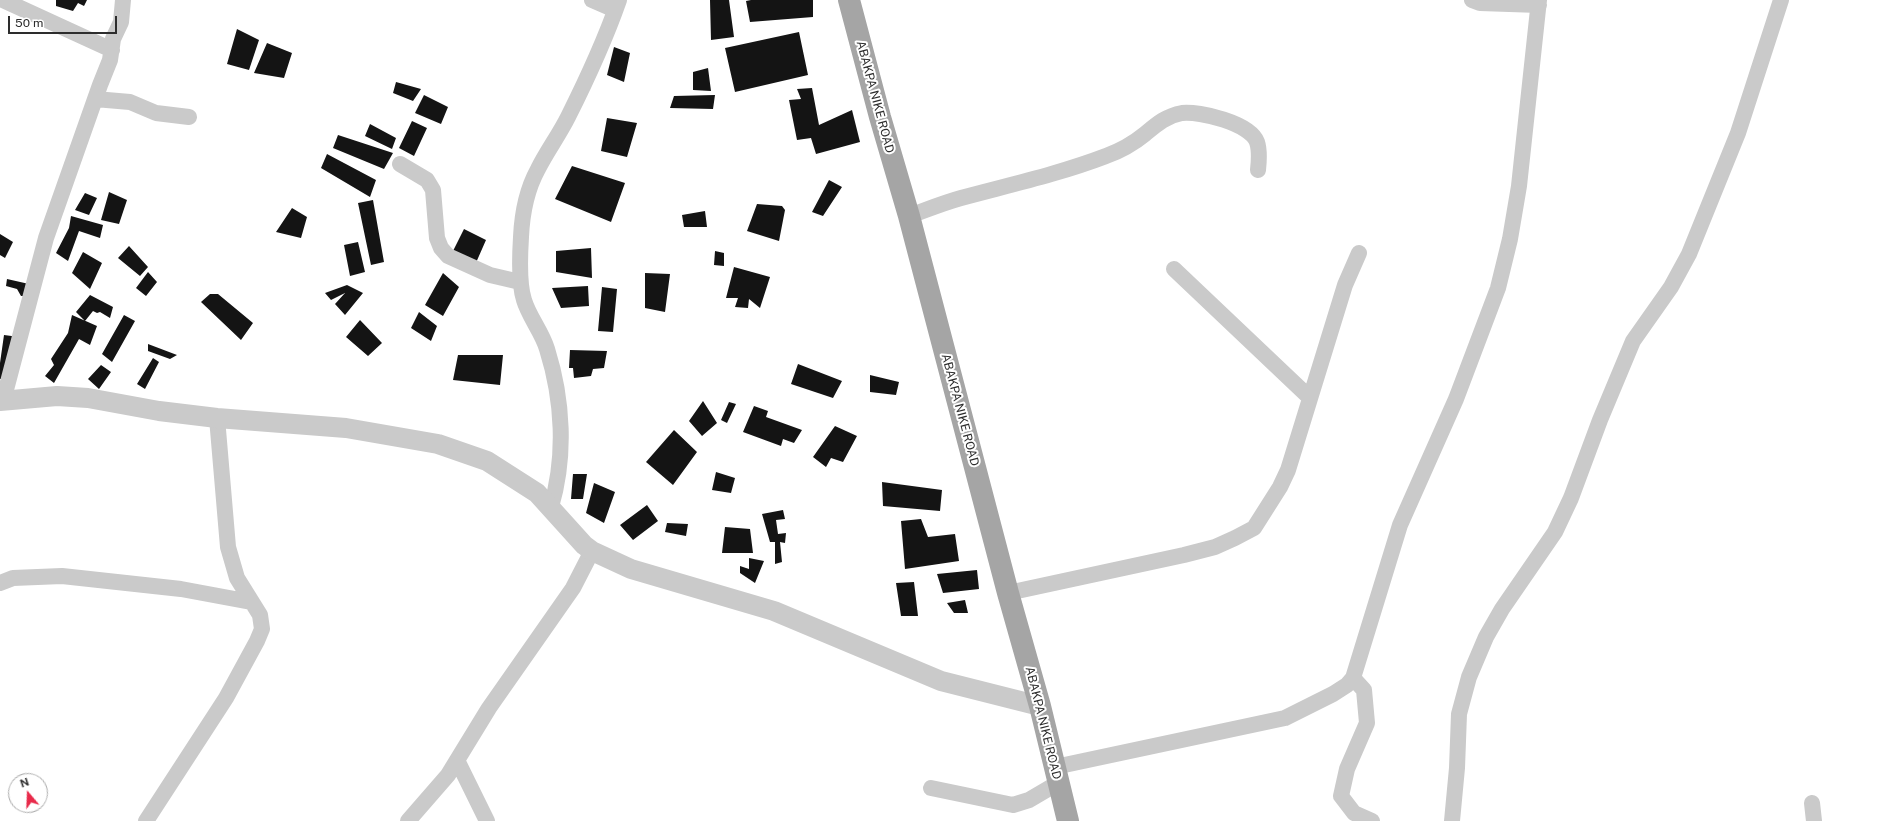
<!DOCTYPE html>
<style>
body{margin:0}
#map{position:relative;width:1879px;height:821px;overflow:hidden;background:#fff;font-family:"Public Sans",sans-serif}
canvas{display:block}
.north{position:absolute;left:8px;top:773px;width:40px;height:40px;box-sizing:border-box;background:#fff;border:1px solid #ababab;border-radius:50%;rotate:341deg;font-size:11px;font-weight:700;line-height:16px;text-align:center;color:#2d2d2d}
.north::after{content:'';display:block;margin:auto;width:14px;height:18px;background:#e82a4a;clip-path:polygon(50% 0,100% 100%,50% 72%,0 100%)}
.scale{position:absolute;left:8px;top:16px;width:109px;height:18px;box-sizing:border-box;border:2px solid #2d2d2d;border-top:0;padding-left:5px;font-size:12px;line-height:14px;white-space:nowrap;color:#2d2d2d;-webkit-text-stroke:3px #fff;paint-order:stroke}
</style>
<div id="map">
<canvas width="1879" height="821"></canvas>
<div class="north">N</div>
<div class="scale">50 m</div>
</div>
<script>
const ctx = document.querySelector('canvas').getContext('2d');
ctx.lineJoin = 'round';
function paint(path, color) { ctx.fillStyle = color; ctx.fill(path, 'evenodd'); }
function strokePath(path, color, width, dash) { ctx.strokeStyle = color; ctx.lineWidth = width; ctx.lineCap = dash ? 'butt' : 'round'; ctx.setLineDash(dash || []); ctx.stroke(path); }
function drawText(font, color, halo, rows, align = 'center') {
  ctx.font = font + ' "Public Sans",sans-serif'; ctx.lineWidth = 4; ctx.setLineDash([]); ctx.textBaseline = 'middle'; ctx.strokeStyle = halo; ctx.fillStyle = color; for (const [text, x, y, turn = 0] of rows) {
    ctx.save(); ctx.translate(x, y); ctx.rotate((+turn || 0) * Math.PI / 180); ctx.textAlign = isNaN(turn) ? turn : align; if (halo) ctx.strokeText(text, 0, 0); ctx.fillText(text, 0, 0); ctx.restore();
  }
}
paint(new Path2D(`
 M 56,0 L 87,0 L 84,6 L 78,3 L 73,11 L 56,6 Z
 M 710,0 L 729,0 L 734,37 L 711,40 Z
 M 751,0 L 813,0 L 813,17 L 750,22 L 746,1 Z
 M 237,29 L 259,40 L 249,70 L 227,64 Z
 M 799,32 L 808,75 L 735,92 L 725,48 Z
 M 267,43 L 292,53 L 284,78 L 254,73 Z
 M 614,47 L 630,53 L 624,82 L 607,75 Z
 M 708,68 L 711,91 L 693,90 L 693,72 Z
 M 396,82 L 421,89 L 413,101 L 393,93 Z
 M 812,88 L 819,125 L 852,110 L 860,142 L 816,154 L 811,138 L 797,140 L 789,100 L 801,99 L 797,89 Z
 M 424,95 L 448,107 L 441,124 L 415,113 Z
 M 715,95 L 713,109 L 670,108 L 674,96 Z
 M 607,118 L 637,123 L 627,157 L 601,151 Z
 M 412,121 L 427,128 L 414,156 L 399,148 Z
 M 370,124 L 396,138 L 392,149 L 365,136 Z
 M 338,135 L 393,153 L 384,169 L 333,148 Z
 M 327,154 L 376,180 L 370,197 L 321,168 Z
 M 572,166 L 625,183 L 611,222 L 555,199 Z
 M 829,180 L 842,187 L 823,216 L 812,212 Z
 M 109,192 L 127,200 L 119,224 L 101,220 Z
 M 85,193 L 97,198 L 89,215 L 75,210 Z
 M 373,200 L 384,262 L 371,265 L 358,203 Z
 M 757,204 L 782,206 L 785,210 L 779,241 L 747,231 Z
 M 292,208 L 307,217 L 301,238 L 276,232 Z
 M 705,211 L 707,227 L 684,227 L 682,215 Z
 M 71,216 L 103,225 L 100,238 L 79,231 L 68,261 L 56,253 L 69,228 Z
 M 464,229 L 486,240 L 475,265 L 452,253 Z
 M 0,234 L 13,242 L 5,258 L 0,255 Z
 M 358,242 L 365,272 L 350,276 L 344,245 Z
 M 129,246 L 148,267 L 140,276 L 118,258 Z
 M 591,248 L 592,278 L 556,272 L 556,251 Z
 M 715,251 L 724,253 L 724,266 L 714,265 Z
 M 83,252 L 102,263 L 90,289 L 72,273 Z
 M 734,267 L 770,277 L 760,308 L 749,299 L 748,308 L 735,307 L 738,298 L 726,298 Z
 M 148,272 L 157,282 L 146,296 L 136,288 Z
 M 443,273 L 459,287 L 443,316 L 425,305 Z
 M 645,273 L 670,274 L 665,312 L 645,308 Z
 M 7,279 L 29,284 L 30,296 L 21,296 L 17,289 L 6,286 Z
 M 347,285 L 363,293 L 345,315 L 335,304 L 345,293 L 331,300 L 325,293 Z
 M 588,286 L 589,306 L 561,308 L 552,288 Z
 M 602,287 L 617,289 L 613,332 L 598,331 Z
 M 210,294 L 218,294 L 253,323 L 241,340 L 201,302 Z
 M 90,295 L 113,307 L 110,318 L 100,312 L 97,313 L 93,311 L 85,321 L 76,312 Z
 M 419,312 L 437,326 L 431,341 L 411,328 Z
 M 72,315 L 97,326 L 90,345 L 79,339 L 54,383 L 45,376 L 54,365 L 51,359 L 68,333 Z
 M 124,315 L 135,321 L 112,362 L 102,354 Z
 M 360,320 L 382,343 L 368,356 L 346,337 Z
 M 4,335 L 19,337 L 5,379 L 0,379 L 0,363 Z
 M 148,344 L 177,355 L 170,359 L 148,351 Z
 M 570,350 L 607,351 L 604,368 L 593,369 L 591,376 L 574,378 L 573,368 L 569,368 Z
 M 458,355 L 503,355 L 500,385 L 453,380 Z
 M 153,358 L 159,362 L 145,389 L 137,384 Z
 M 798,364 L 842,381 L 833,398 L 791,384 Z
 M 101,365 L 111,372 L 99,389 L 88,379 Z
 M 870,375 L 899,382 L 896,395 L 870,392 Z
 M 703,401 L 717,423 L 702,436 L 689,421 Z
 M 729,402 L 736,404 L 727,423 L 721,420 Z
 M 754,406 L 768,411 L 766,417 L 802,430 L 794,443 L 783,439 L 781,446 L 743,432 Z
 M 835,426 L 857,436 L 843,462 L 831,458 L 826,467 L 813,457 Z
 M 674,430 L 697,452 L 673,485 L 646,462 Z
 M 716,472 L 735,478 L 731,493 L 712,490 Z
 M 573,474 L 587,474 L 583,499 L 571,499 Z
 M 882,482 L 942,490 L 940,511 L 883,506 Z
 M 594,483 L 615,492 L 604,523 L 586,513 Z
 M 647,505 L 658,521 L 633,540 L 620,525 Z
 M 783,510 L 785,519 L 776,520 L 778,534 L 786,533 L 785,543 L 780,542 L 782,562 L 775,564 L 775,542 L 770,542 L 762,514 Z
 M 921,519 L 928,537 L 955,534 L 959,561 L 905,569 L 901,521 Z
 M 667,523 L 688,524 L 686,536 L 665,532 Z
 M 725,527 L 750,529 L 753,553 L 722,553 Z
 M 749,558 L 764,561 L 755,583 L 740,573 L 740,566 L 749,569 Z
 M 977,570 L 979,589 L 943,593 L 937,574 Z
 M 914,582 L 918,616 L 901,616 L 896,583 Z
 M 965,600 L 968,613 L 954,613 L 947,603 Z`), '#141414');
strokePath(new Path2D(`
 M 3,0 L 112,50
 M 592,0 L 615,10
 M 1472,0 L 1480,3 L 1539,5
 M 95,99 L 130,102 L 156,113 L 189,117
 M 400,164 L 427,180 L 433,190 L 437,238 L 441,248 L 448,256 L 490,275 L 520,282
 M 909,216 C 926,210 943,203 961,198 C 1009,185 1059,174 1106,156 C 1120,151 1134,143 1145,134 C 1157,124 1166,116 1182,113 C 1200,111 1250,123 1257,142 C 1260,151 1259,161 1258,170
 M 1174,269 L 1310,398
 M 3,401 L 46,238 L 100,85 L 110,60 L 113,39 L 121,22 L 123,0
 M 551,507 C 566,456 563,400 547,349 C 542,332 529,317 524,300 C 519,285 520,253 521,237 C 522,215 527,189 538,169 C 547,151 559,135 568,117 C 587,79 605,40 619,0
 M 0,583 L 13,578 L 62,576 L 181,589 L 251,602
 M 1008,593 L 1184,555 L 1215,547 L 1235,538 L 1254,528 L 1280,487 L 1288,470 L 1345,285 L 1359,253
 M 1353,678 L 1364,690 L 1367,723 L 1347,769 L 1341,796 L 1354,813 L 1372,821
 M 457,760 L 487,821
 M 1055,767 L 1285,718 L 1333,694 L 1347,685 L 1353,678 L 1400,525 L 1456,399 L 1498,288 L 1510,239 L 1519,186 L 1539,0
 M 931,788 L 1013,805 L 1029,800 L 1058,783
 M 1812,803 L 1814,821
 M 146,821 L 226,698 L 257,641 L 262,629 L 260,615 L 237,578 L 228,547 L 217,418
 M 408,821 L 448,775 L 489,708 L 573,588 L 592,551
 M 1452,821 L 1457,768 L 1459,714 L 1469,677 L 1486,637 L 1502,609 L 1555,532 L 1571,498 L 1600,420 L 1633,341 L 1671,287 L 1689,254 L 1738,133 L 1781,0`), '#cacaca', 16);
strokePath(new Path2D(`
 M 0,401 L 57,396 L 88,398 L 159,411 L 217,418 L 346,428 L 438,444 L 487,461 L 537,493 L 584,545 L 592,551 L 631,569 L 774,611 L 941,681 L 1040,706`), '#cacaca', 20);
strokePath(new Path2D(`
 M 849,0 L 880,117 L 909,216 L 1008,593 L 1040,706 L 1068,821`), '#a5a5a5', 22);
drawText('12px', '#2d2d2d', '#fff', [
 ["ABAKPA NIKE ROAD",875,97,75],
 ["ABAKPA NIKE ROAD",960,410,75],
 ["ABAKPA NIKE ROAD",1043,723,76]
]);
</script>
